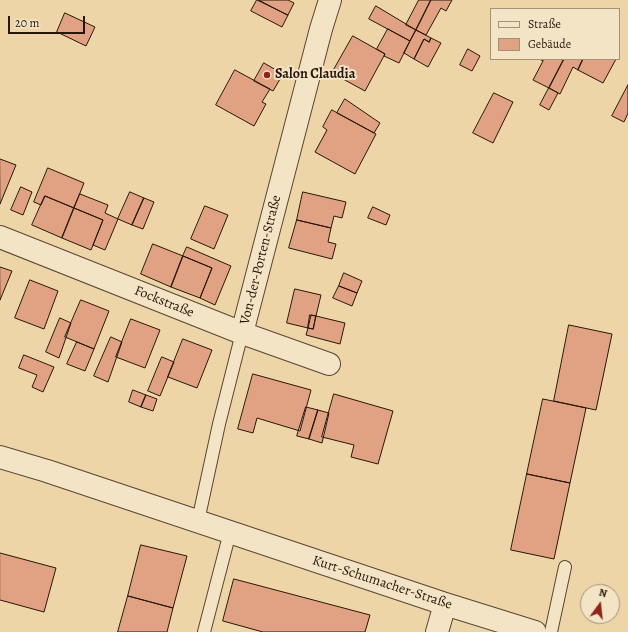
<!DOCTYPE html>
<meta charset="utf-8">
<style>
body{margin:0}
#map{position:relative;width:628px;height:632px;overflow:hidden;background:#edd5a8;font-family:Alegreya,serif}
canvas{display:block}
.legend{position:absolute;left:490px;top:8px;width:130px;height:52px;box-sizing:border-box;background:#f3e4c6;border:1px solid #a2927a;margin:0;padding:5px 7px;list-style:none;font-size:12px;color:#281709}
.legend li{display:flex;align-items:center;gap:8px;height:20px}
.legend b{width:20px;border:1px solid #a2927a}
.north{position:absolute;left:580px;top:584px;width:40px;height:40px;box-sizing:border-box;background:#f3e4c6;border:1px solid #a2927a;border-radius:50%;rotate:15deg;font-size:11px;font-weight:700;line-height:16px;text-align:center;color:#281709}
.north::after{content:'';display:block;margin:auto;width:14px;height:18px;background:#8f2418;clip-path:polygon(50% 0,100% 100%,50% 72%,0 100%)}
.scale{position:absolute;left:8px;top:16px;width:77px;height:18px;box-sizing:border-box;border:2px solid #281709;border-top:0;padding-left:5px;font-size:12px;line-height:14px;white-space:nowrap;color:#281709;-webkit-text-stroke:3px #f3e4c6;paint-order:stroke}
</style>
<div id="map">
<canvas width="628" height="632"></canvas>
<ul class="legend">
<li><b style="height:5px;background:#f3e4c6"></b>Straße</li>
<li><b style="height:11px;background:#e1a183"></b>Gebäude</li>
</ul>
<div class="north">N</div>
<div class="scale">20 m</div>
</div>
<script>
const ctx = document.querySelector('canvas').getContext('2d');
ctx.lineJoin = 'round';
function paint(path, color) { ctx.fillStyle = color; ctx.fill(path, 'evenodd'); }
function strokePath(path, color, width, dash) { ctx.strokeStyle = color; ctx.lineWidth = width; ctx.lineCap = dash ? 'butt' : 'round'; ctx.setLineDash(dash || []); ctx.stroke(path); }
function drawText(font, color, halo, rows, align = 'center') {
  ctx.font = font + ' Alegreya,serif'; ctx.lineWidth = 4; ctx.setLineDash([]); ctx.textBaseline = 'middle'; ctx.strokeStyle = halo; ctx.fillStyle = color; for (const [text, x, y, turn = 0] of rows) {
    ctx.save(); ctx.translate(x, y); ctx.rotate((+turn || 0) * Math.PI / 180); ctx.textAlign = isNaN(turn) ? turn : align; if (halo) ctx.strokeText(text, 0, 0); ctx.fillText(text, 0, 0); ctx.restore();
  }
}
const building = new Path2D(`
 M 257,0 L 288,15 L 282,27 L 251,11 Z
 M 259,0 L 288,0 L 294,3 L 288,15 Z
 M 419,0 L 431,0 L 416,30 L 406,25 Z
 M 431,0 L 452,0 L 446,11 L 441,8 L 426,35 L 416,30 Z
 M 376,6 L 416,30 L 410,41 L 369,19 Z
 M 65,13 L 95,27 L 86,46 L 57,32 Z
 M 388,29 L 410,41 L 399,63 L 384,56 L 385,54 L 377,49 Z
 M 416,30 L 431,38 L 429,42 L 424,39 L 414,59 L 404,53 Z
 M 353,36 L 385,54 L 365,91 L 332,73 Z
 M 431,38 L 441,43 L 428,67 L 414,59 L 424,39 L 429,42 Z
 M 468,49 L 480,56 L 472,71 L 460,65 Z
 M 539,59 L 564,59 L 549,88 L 533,80 L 543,61 Z
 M 564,59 L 583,59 L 578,70 L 573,67 L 560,94 L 549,88 Z
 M 583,59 L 616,59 L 603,83 L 578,70 Z
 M 264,63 L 283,74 L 273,91 L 254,81 Z
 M 235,70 L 270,89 L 262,102 L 266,104 L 254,126 L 216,105 Z
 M 628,85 L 628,113 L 624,122 L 612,116 Z
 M 549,88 L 558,93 L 549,110 L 540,105 Z
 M 494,93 L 513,102 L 493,143 L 473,133 Z
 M 345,99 L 380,123 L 374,133 L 337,113 Z
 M 332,110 L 376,134 L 355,174 L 315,152 L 327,130 L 323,127 Z
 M 0,159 L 16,165 L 0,204 Z
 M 48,168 L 84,183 L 74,208 L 45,196 L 41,205 L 34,202 Z
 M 21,187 L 32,192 L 23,215 L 11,210 Z
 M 130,192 L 144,198 L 132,225 L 118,219 Z
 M 303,192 L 346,202 L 342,218 L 334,216 L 331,228 L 297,220 Z
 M 80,194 L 108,205 L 105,213 L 118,219 L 105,250 L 93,245 L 103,220 L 74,208 Z
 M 45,196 L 74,208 L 62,238 L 32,225 Z
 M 144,198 L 154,202 L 143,229 L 132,225 Z
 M 205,206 L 228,215 L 214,249 L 191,239 Z
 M 373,207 L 390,215 L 386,225 L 368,218 Z
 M 74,208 L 103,220 L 91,250 L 62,238 Z
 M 297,220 L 331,228 L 328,242 L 336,244 L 332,259 L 289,248 Z
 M 153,244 L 183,256 L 171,287 L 141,274 Z
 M 187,247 L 231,266 L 215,305 L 200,298 L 212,268 L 183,256 Z
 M 183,256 L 212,268 L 200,298 L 171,287 Z
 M 0,267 L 12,271 L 0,300 Z
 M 344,273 L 362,281 L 357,293 L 339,286 Z
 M 30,280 L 58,291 L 44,329 L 15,318 Z
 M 339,286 L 357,293 L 352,306 L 333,298 Z
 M 295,289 L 321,295 L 316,316 L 311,315 L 308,328 L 287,323 Z
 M 81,300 L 109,311 L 94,349 L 65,337 Z
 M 310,315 L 316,316 L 313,329 L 308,328 Z
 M 316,316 L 345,323 L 340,344 L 306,335 L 308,328 L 313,329 Z
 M 60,318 L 71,323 L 59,358 L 46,352 Z
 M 131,319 L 160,330 L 145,368 L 116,357 Z
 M 569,325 L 612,334 L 596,410 L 554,401 Z
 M 111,337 L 122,342 L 108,382 L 94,376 Z
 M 183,339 L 212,350 L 197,388 L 168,377 Z
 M 77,342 L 94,349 L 85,371 L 67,364 Z
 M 24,355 L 54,367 L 43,392 L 32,387 L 37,375 L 19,368 Z
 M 162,357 L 174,362 L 160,396 L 148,391 Z
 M 253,374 L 311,390 L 300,431 L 257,418 L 253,433 L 238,429 Z
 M 133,390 L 146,395 L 141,407 L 129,402 Z
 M 334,394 L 393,411 L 378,464 L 351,457 L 354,445 L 322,437 Z
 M 146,395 L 157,399 L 153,411 L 141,407 Z
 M 543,399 L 586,408 L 570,483 L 527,474 Z
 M 306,407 L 318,410 L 309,439 L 297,436 Z
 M 318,410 L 329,413 L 322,443 L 309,439 Z
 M 527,474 L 570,483 L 554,559 L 511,550 Z
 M 141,545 L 187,556 L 173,608 L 128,596 Z
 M 0,553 L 56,568 L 44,612 L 0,600 Z
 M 234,579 L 370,615 L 365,632 L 263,632 L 223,621 Z
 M 128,596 L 173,608 L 167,632 L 118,632 Z`);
paint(building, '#e1a183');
strokePath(building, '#281709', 1);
const service = new Path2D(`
 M 198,521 L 219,424 L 242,333
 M 204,632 L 230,532
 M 551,632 L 565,567`);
const minor = new Path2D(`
 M 0,237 L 242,333 L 329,364
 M 242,333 L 321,29 L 330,0
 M 0,457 L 47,471 L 445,604 L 535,632
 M 437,632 L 445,604`);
strokePath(service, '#594631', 14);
strokePath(minor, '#594631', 24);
strokePath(service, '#f3e4c6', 12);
strokePath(minor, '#f3e4c6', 22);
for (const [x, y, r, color] of [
 [267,75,4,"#8f2418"]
]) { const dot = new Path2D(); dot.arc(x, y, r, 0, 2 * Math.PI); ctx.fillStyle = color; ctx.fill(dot); strokePath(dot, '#f3e4c6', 1.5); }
drawText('bold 14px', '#281709', '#f3e4c6', [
 ["Salon Claudia",275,75]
], 'left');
drawText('14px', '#281709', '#f3e4c6', [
 ["Von-der-Porten-Straße",261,260,-76],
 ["Fockstraße",164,302,22],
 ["Kurt-Schumacher-Straße",382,583,18]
]);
</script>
